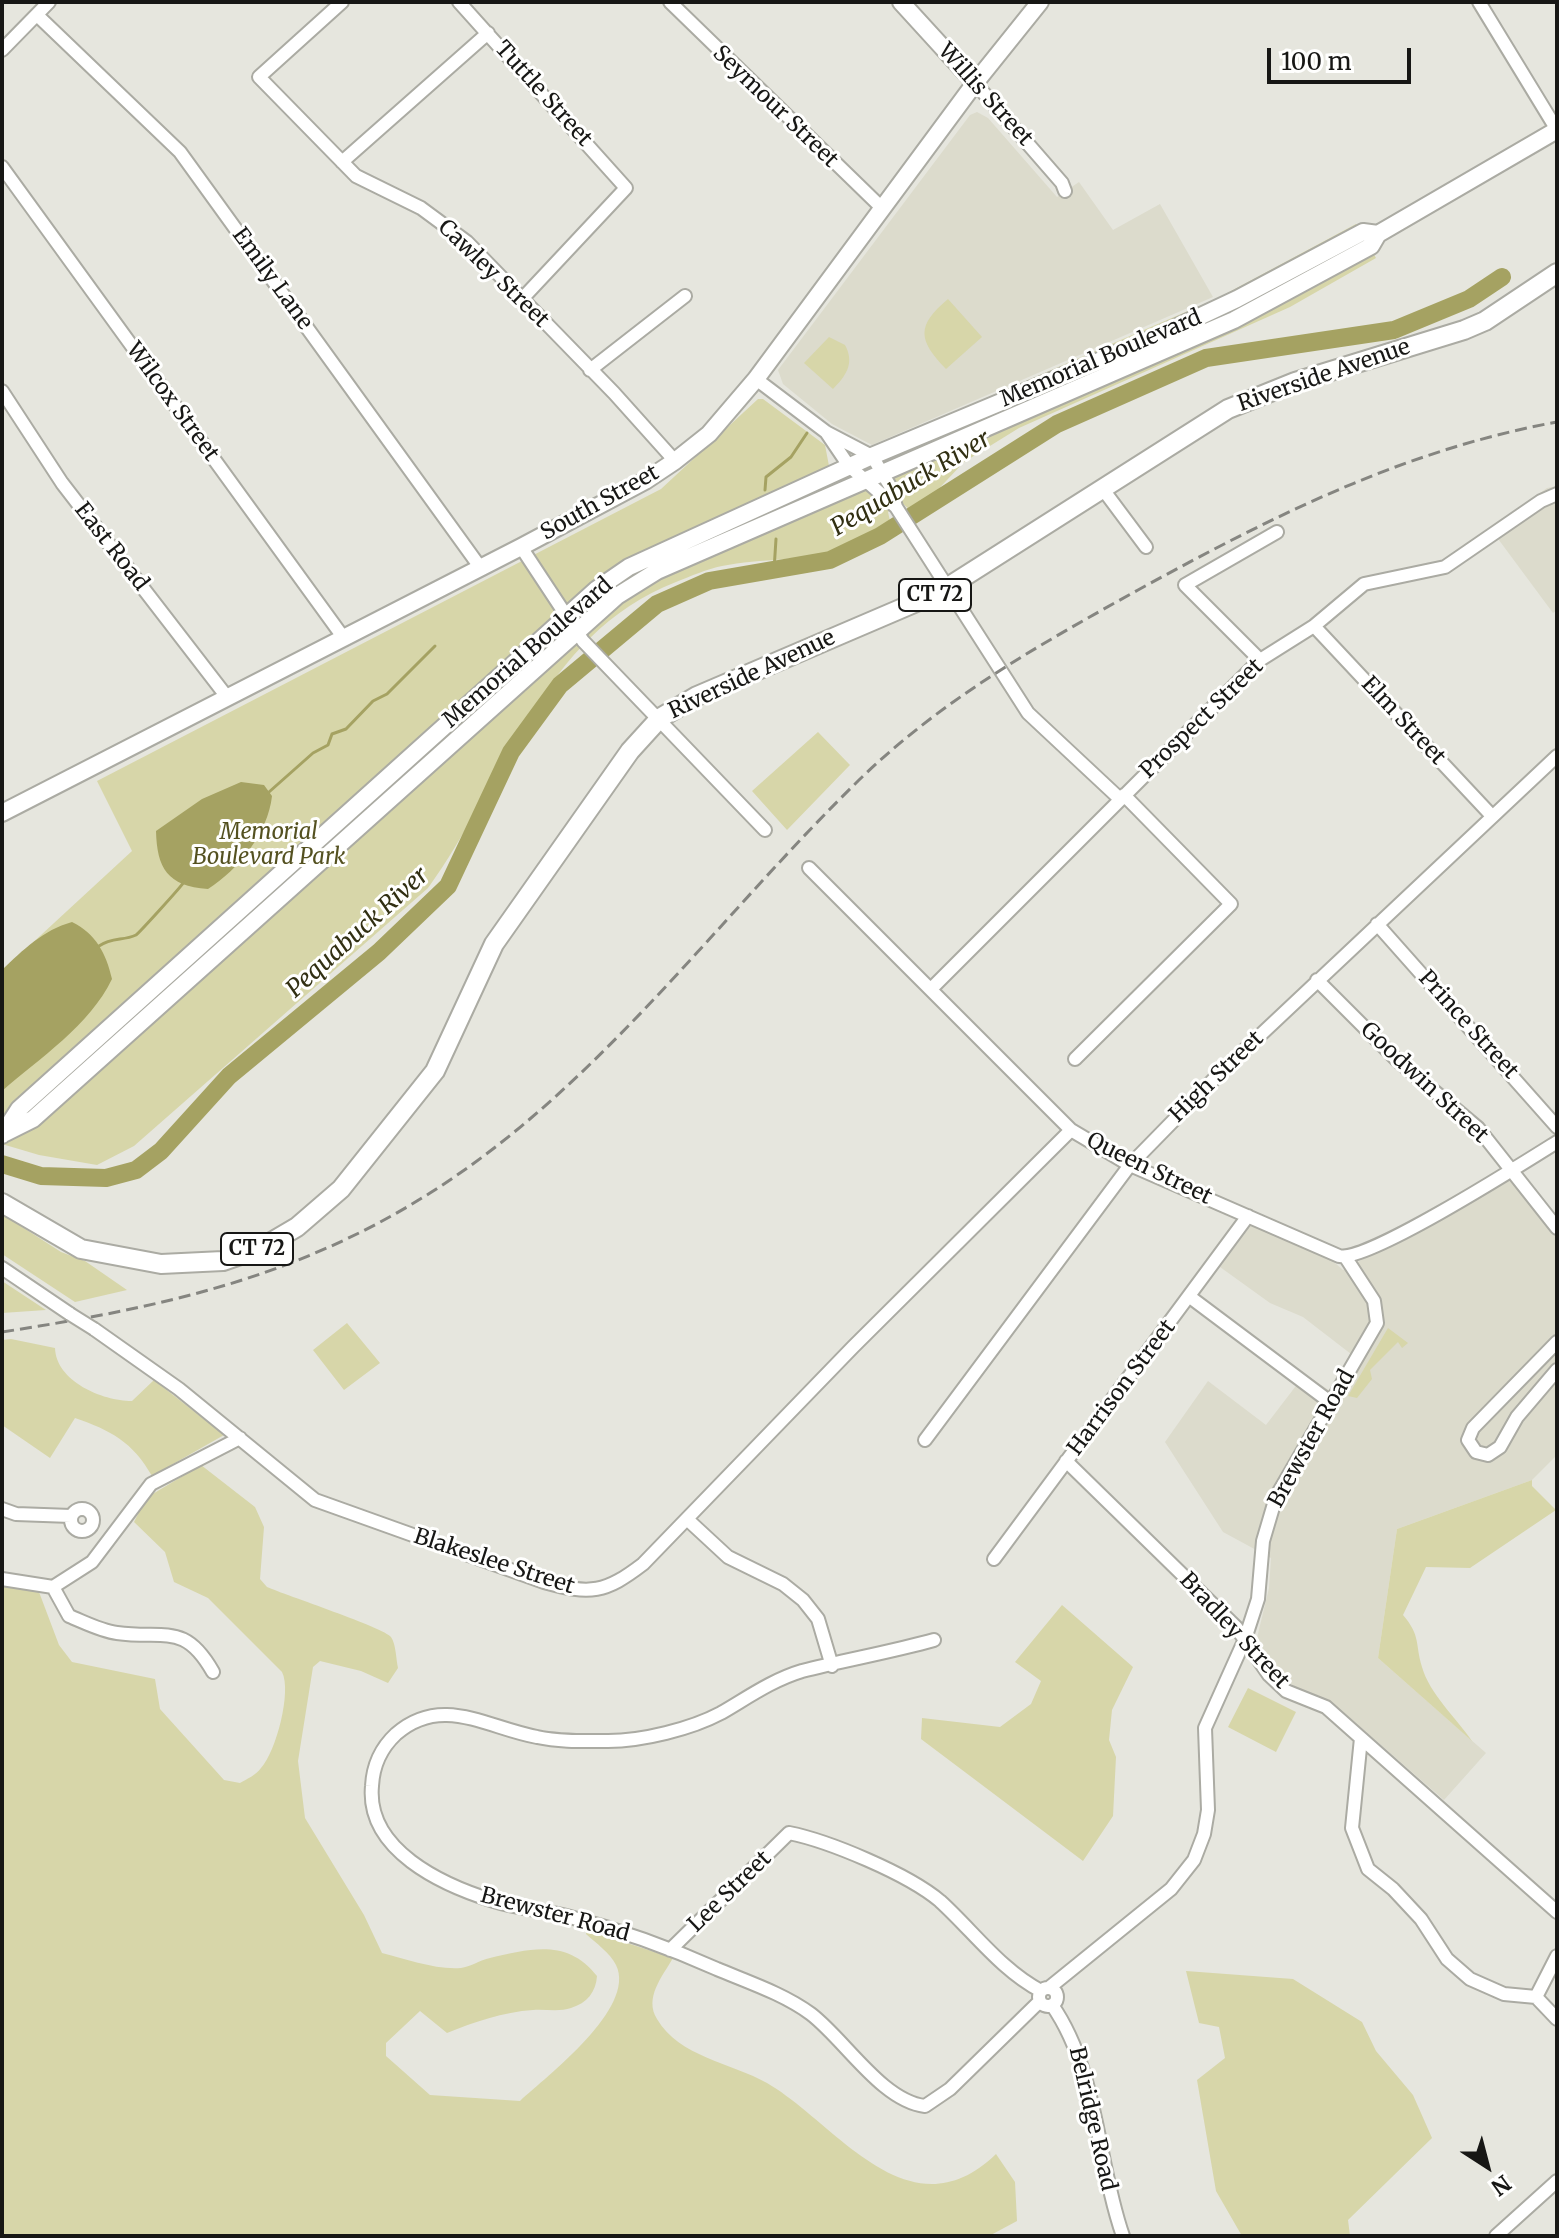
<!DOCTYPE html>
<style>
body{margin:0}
#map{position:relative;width:1559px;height:2238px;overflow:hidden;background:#e6e6de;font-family:Merriweather,serif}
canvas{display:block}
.frame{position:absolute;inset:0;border:4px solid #171715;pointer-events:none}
.north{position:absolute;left:1447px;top:2126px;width:80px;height:80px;-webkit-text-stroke:6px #fffffe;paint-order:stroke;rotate:144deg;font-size:22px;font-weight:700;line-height:32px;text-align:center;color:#171715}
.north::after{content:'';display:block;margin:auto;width:28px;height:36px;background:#171715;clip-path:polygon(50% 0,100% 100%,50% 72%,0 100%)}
.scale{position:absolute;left:1267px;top:48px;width:144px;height:36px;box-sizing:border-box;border:4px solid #171715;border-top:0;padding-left:10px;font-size:24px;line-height:28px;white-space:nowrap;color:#171715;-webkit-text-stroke:6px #fffffe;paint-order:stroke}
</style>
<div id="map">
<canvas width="1559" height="2238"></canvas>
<div class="frame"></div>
<div class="north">N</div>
<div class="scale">100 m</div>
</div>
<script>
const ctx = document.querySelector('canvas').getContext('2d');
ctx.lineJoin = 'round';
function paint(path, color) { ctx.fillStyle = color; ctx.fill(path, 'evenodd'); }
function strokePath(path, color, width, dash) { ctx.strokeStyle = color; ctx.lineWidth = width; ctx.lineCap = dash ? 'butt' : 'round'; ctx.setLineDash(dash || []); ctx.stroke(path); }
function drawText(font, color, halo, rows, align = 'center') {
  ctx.font = font + ' Merriweather,serif'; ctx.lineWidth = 6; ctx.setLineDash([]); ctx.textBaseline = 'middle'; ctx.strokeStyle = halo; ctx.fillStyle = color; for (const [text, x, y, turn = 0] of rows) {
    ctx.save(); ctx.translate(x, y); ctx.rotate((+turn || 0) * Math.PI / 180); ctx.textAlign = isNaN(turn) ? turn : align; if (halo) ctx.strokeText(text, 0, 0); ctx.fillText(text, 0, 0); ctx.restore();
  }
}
paint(new Path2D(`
 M 977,112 L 988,118 L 1057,197 L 1079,182 L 1113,230 L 1160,204 L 1213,297 L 872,445 L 832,424 L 783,384 L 778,370 L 970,115 Z
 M 1557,486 L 1557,610 L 1553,613 L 1490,528 L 1547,488 Z
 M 1511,1178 L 1557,1237 L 1557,1455 L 1532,1480 L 1397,1529 L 1378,1658 L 1486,1753 L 1444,1800 L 1336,1706 L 1300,1691 L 1271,1667 L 1256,1642 L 1269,1588 L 1271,1558 L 1223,1532 L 1165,1442 L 1208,1381 L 1266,1425 L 1305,1374 L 1330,1391 L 1351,1354 L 1303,1317 L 1270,1303 L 1220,1267 L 1252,1224 L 1328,1257 L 1343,1270 Z`), '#dcdbcc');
paint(new Path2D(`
 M 1356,224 L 1376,258 L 1290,307 L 1019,428 L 964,462 L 930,498 L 910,510 L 902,503 L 888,512 L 890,521 C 875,530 859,542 842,548 C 804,562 761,558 722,566 C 707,569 691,576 676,582 C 540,635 506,782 428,888 L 134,1146 L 97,1165 L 39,1155 L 2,1144 L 2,971 L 132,851 L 97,781 L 661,489 L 758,399 L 763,399 L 825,445 L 829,466 L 1218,298 Z
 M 948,299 L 982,337 L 946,369 C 918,340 916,326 948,299 Z
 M 829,337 L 845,345 C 855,363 846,376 833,389 L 804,363 Z
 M 818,732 L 850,765 L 787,830 L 752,791 Z
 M 2,1214 L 61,1252 L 85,1261 L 127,1290 L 75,1302 L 2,1254 Z
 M 2,1281 L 46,1310 L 2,1313 Z
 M 347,1323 L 380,1363 L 344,1390 L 313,1350 Z
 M 1388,1328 L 1408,1343 L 1402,1348 L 1398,1342 L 1370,1370 L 1372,1379 L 1357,1398 L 1348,1396 Z
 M 11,1339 L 55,1348 C 56,1381 102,1401 132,1401 L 154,1380 L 224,1435 L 152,1476 C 133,1442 110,1430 75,1418 L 50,1458 L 2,1425 L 2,1340 Z
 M 201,1465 L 255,1507 L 264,1527 L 260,1579 L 267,1587 C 285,1595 385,1628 391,1637 C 396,1644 396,1659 398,1668 L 388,1683 L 361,1671 L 320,1661 L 313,1667 L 298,1761 L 305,1818 L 364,1915 L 382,1953 C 406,1959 436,1970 461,1968 C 470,1967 480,1960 490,1958 C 532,1948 568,1939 597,1976 C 596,1992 587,2003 571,2008 C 560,2012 545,2009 533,2010 C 503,2012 474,2022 447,2033 L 420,2011 L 386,2043 L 386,2056 L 430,2095 L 520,2101 C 547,2076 637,2008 616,1965 C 610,1953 596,1943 586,1934 L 587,1930 L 673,1958 C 662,1977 644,1998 657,2019 C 679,2057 732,2063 767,2083 C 836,2123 909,2238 996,2154 L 1015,2182 L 1017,2221 L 989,2236 L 2,2236 L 2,1586 L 39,1592 L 59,1645 L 72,1662 L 155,1679 L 160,1709 L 224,1780 L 240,1783 C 247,1779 256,1775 261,1768 C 276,1752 292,1691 282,1672 L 208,1598 L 174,1582 L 165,1552 L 134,1522 L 146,1498 Z
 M 1532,1480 L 1532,1486 L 1556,1510 L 1470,1568 L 1426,1567 L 1403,1615 C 1421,1636 1415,1644 1422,1667 C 1429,1693 1457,1719 1472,1741 L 1378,1658 L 1397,1529 Z
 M 1062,1605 L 1133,1667 L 1112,1710 L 1109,1740 L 1116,1757 L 1113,1816 L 1083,1861 L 921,1739 L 922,1718 L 1000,1727 L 1031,1704 L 1041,1681 L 1015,1662 Z
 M 1248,1688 L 1296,1712 L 1276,1752 L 1228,1727 Z
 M 1186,1971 L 1293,1979 L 1362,2022 L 1376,2051 L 1413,2095 L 1432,2138 L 1348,2220 L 1350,2236 L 1242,2236 L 1216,2191 L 1197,2080 L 1225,2058 L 1219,2027 L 1199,2023 Z`), '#d7d6a9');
paint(new Path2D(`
 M 241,782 L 264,785 L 272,796 C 268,833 238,870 208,889 C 167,886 157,868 156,831 L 202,799 Z
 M 72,922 C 96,934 106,953 112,979 C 90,1025 40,1058 2,1091 L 2,970 C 23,950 43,930 72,922 Z`), '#a5a262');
strokePath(new Path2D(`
 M 765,490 L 766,477 L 791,457 L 807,433
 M 774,570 L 776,539
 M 269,792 L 313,753 L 328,745 L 332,734 L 346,729 L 373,701 L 387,694 L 435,646
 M 99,946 C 112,937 123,941 136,935 C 139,933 180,888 184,882`), '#a5a262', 3);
strokePath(new Path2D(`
 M 2,1164 L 41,1176 L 106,1178 L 136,1170 L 161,1151 L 229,1076 L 379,952 L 448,886 L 511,752 L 560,685 L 657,604 L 709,581 L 830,560 L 880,536 L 1057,424 L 1206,358 L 1394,330 L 1469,299 L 1502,277`), '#a5a262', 18);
const minor = new Path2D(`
 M 342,2 L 259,77 L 356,176 L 421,208 L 467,242 L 614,393 L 675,461
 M 459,2 L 626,188 L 522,299
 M 670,2 L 883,209
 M 1479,2 L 1557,130
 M 37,15 L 180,152 L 480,567
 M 2,50 L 49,2
 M 975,83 L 1062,183 L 1065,191
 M 342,162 L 488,33
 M 2,167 L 343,637
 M 590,370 L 685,296
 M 756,379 L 826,432 L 872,456 L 890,486 L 896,507 L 1028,713 L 1120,799
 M 2,391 L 62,483 L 227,697
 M 826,432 L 849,466 L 896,507
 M 1102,488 L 1146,547
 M 521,547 L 583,641 L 765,830
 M 1314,626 L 1492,816
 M 1260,660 L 1185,585 L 1277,532
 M 809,868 L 1071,1130 L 1130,1165 L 1339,1256 C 1366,1263 1525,1162 1557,1142
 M 1377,924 L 1557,1127
 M 1317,980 L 1397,1060 L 1478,1128 L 1557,1228
 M 932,988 L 1260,660 L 1314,626 L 1364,584 L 1445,567 L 1541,501 L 1557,494
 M 1075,1059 L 1231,904 L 1124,795
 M 2,1268 L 70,1314
 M 1190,1297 L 1330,1402
 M 94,1329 L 179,1389 L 315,1500 L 544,1582 C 591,1595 605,1593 643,1564 L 853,1347 L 1071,1130
 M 1557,1342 L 1473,1428 L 1468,1440 L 1476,1452 L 1488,1455 L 1500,1447 L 1517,1417 L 1557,1370
 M 925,1440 L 1130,1165 L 1220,1073 L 1557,756
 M 1066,1461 L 1236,1627 L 1269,1675 L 1286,1691 L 1326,1707 L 1557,1912
 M 2,1509 L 16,1514 L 71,1516
 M71 1520a11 11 0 1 1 22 0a11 11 0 1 1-22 0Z
 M 688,1520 L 728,1557 L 783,1584 L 803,1600 L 818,1619 L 832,1666
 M 994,1559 L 1248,1216
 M 2,1579 L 53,1587 L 92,1562 L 151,1484 L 240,1438
 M 53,1587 L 69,1616 C 84,1622 101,1631 117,1633 C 164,1640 184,1621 213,1672
 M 934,1640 C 891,1652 845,1660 802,1671 C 772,1680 747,1698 721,1713 C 691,1729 642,1741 608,1741 C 585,1741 560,1742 537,1737 C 487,1728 442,1694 396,1734 C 381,1748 373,1766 372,1786 C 366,1850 442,1885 494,1901 C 519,1909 545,1910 570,1917 C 620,1930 670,1948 717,1969 C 748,1982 784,1994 811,2014 C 845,2040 882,2101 925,2106 L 950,2089 L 1040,2001
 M 1361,1738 L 1352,1828 L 1368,1869 L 1393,1889 L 1421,1919 L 1447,1959 L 1470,1979 L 1504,1994 L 1536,1997 L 1557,2019
 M 670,1950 L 789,1833 C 829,1841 908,1874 940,1901 C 973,1931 1001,1970 1041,1991
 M 1050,1987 L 1171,1889 L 1194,1860 L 1204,1834 L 1208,1810 L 1205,1728 L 1245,1639 L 1258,1599 L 1263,1541 L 1276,1497 L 1377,1323 L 1374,1301 L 1346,1258
 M1039 1997a9 9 0 1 1 18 0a9 9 0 1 1-18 0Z
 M 1536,1997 L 1557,1956
 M 1052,2005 C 1098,2071 1097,2162 1123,2236
 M 1496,2236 L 1557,2181`);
const major = new Path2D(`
 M 901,2 L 975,83
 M 2,813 L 521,547 L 645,481 L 675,461 L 709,434 L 756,379 L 975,83 L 1040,2
 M 3,1134 L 33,1119 L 617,596 L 657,571 L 1234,320 L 1371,246 L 1378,234 L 1557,130
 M 2,1135 L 19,1109 L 597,589 L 629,567 L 872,456 L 1152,339 L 1237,299 L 1363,232 L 1378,234`);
const highway = new Path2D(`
 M 2,1203 L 81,1249 L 161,1264 L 223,1261 L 263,1247 L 297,1227 L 341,1189 L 435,1071 L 494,944 L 630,751 L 660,718 L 697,696 L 940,592 L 1228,409 L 1295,382 L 1464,330 L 1485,321 L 1557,273`);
strokePath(minor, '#ababa3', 16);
strokePath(major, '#ababa3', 20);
strokePath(highway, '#ababa3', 22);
strokePath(minor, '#fff', 12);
strokePath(major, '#fff', 16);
strokePath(highway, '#fff', 18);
strokePath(new Path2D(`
 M 2,1332 C 158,1308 294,1279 430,1193 C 598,1087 716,920 856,783 C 939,701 1037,646 1138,590 C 1273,516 1404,450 1557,422`), '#858580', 3, [12, 6]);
const minorBridge = new Path2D(`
 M 70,1314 L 94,1329`);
strokePath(minorBridge, '#ababa3', 16, []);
strokePath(minorBridge, '#fff', 12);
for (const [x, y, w] of [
 [935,595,72],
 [257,1249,72]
]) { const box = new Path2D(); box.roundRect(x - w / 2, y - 16, w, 32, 6); ctx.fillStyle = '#fffffe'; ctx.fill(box); strokePath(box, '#171715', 2); }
drawText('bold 20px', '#171715', null, [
 ["CT 72",935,595],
 ["CT 72",257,1249]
]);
drawText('22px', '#171715', '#fffffe', [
 ["Tuttle Street",543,94,48],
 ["Willis Street",985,95,48],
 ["Seymour Street",775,107,44],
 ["Cawley Street",493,274,44],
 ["Emily Lane",272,279,54],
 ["Memorial Boulevard",1101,359,-23],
 ["Riverside Avenue",1324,376,-19],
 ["Wilcox Street",172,402,54],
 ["South Street",600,503,-29],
 ["East Road",111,547,52],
 ["Memorial Boulevard",528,653,-41],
 ["Riverside Avenue",752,675,-25],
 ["Prospect Street",1202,719,-44],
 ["Elm Street",1403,721,47],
 ["Prince Street",1468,1025,48],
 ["High Street",1217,1077,-44],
 ["Goodwin Street",1424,1083,43],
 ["Queen Street",1149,1169,26],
 ["Harrison Street",1122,1388,-53],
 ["Brewster Road",1312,1439,-61],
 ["Blakeslee Street",494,1562,18],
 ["Bradley Street",1234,1631,47],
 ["Lee Street",730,1892,-44],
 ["Brewster Road",555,1915,15],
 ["Belridge Road",1092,2119,77]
]);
drawText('italic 22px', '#545120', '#fffffe', [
 ["Memorial",269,833],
 ["Boulevard Park",269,858]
]);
drawText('italic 24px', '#312f12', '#fffffe', [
 ["Pequabuck River",911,484,-31],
 ["Pequabuck River",358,933,-42]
]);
</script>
